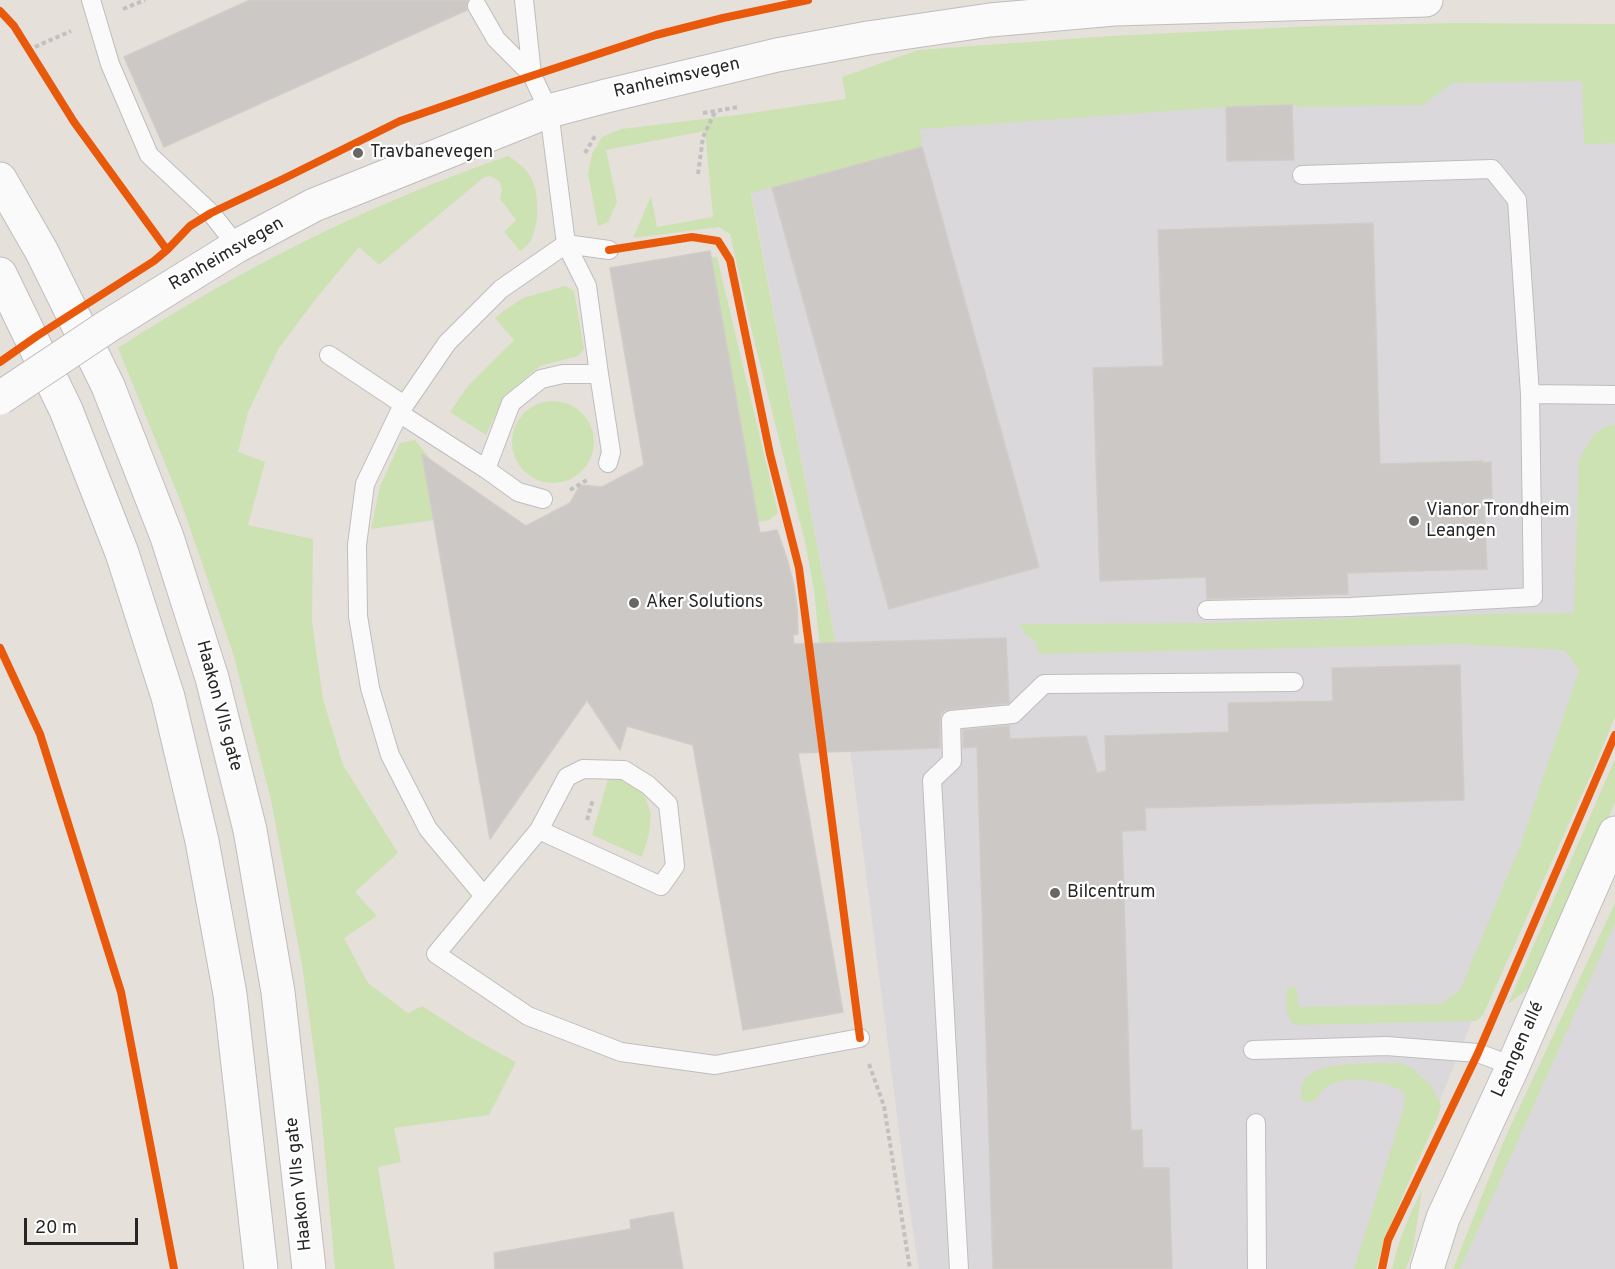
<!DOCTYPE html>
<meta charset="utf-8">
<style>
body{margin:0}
#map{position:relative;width:1615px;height:1269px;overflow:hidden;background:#e6e0db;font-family:Overpass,sans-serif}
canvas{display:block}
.scale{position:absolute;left:24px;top:1218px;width:114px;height:27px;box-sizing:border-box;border:3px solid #262626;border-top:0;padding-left:8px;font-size:18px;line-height:21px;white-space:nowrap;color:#262626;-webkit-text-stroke:4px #fff;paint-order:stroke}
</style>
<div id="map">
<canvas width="1615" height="1269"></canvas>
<div class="scale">20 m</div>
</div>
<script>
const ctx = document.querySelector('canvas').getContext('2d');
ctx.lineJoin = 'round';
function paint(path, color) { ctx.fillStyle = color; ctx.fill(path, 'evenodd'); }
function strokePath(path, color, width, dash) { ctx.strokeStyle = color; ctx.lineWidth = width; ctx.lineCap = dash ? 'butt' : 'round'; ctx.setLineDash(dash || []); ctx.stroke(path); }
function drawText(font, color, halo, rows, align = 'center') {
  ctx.font = font + ' Overpass,sans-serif'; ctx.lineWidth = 4.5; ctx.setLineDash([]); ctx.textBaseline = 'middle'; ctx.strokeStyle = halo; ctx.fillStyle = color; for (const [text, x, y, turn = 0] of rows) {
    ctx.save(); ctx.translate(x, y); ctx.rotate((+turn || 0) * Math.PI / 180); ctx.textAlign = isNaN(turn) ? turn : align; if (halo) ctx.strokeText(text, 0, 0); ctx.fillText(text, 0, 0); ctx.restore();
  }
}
paint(new Path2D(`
 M 1615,65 L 1615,666 L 1372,1269 L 919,1269 L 906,1186 L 838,656 L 739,126 Z
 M 1615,923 L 1615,1269 L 1458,1269 Z`), '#dbd8db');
paint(new Path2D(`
 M 1455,23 L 1615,24 L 1615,143 L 1584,144 L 1582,81 L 1452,83 L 1423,105 L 1300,107 L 1292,105 L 1226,107 L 920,129 L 922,147 L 751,193 L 838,656 L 821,660 L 814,590 L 805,542 L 755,344 L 730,234 L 719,227 L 633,238 L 651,196 L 657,227 L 713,217 L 705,131 L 606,150 L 617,202 L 608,222 L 598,226 L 588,174 L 592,154 L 602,137 L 621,129 L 737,115 L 846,99 L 842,77 L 918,50 L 1111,36 L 1316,26 Z
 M 508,156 C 516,161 523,166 529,174 C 540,190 540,225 530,242 C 527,245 523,249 520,251 L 504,232 L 516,220 L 500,199 L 502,189 L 499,181 L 490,176 L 483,178 L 379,265 L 359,247 L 315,300 L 279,348 L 248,412 L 238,452 L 265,462 L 248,525 L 313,539 L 312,621 L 323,699 L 343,765 L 398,853 L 355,892 L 377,916 L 344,938 L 368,983 L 408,1013 L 422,1006 L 472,1038 L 516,1062 L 489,1115 L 394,1128 L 401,1162 L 378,1167 L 395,1269 L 335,1269 L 319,1088 L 302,965 L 271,800 L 233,653 L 182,505 L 118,348 C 240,269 371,203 508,156 Z
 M 717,257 L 778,513 L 769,520 L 753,523 L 706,258 Z
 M 565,286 L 574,291 L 584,349 L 578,356 L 540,366 L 504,396 L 486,435 L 450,412 L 468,386 L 514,340 L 495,318 L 505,310 L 523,298 Z
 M512 442a41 41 0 1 1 82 0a41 41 0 1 1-82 0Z
 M 1608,425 L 1615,425 L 1615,717 L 1593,770 L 1483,1015 L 1476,1021 L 1295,1025 C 1284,1017 1287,1000 1287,988 L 1296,987 L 1299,1007 L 1441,1004 L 1460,990 L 1520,846 L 1579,670 L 1565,650 L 1460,644 L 1039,654 L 1035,640 L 1027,636 L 1020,624 L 1210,623 L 1489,614 L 1574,613 L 1579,460 L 1594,434 Z
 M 415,440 L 433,462 L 424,463 L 434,520 L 371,529 L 380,486 L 400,443 Z
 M 1615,759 L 1615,803 L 1574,895 L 1532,984 L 1523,993 L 1508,1004 Z
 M 608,779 L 623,780 L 638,789 L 646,799 L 651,814 L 649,834 L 642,857 L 592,835 Z
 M 1615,903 L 1615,924 L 1461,1267 L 1460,1269 L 1453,1269 L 1505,1138 Z
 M 1401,1063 L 1413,1069 L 1431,1085 L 1441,1105 L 1438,1117 C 1416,1166 1391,1217 1376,1269 L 1354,1269 L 1404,1107 L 1405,1093 C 1387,1080 1340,1072 1322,1091 C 1319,1095 1317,1099 1313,1102 L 1306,1102 L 1301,1099 C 1301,1093 1300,1086 1304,1080 C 1319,1059 1377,1064 1401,1063 Z
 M 1422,1190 L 1413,1250 L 1406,1269 L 1392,1269 C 1398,1241 1409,1215 1422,1190 Z`), '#cce2b2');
const building = new Path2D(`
 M 250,0 L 468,0 L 466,5 L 467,10 L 164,147 L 124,57 Z
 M 1292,105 L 1294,160 L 1227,161 L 1226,107 Z
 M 922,147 L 1039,567 L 889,609 L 772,188 Z
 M 1373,223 L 1380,464 L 1483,461 L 1483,463 L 1491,462 L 1492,498 L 1484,498 L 1487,569 L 1347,573 L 1348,594 L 1207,599 L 1206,577 L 1100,581 L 1093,368 L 1163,366 L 1158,230 Z
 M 710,251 L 760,533 L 777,530 L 788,562 L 794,586 L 797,608 L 798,634 L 793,635 L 794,644 L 1006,638 L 1009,703 L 945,710 L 941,714 L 940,720 L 940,748 L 798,753 L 843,1012 L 743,1030 L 693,745 L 627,726 L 620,750 L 587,700 L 490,839 L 422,454 L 526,526 L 570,503 L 580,485 L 602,487 L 644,465 L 610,268 Z
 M 1460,665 L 1464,800 L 1145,808 L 1146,830 L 1122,831 L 1131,1130 L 1142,1130 L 1143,1168 L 1169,1168 L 1172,1269 L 993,1269 L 977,747 L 963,748 L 963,730 L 1009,726 L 1010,739 L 1086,736 L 1097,773 L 1106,771 L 1105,736 L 1229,732 L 1228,703 L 1333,701 L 1332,668 Z
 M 673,1212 L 683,1269 L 495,1269 L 494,1253 L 631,1229 L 630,1220 Z`);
paint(building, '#ccc8c5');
strokePath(building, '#d1ccc8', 1.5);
const service = new Path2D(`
 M 91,0 L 110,64 L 149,155 L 211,213 L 237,246
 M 524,0 L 532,75 L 549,111 L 566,244 L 501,289 L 447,343 L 399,413 L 365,484 L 357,545 L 358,616 L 370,688 L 390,755 L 428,829 L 484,896 L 436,954 L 528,1016 L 621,1052 L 715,1065 L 860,1038
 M 477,6 L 496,39 L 532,75
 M 1302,175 L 1492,169 L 1517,200 L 1530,394
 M 566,244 L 587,286 L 599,374 L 611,452 L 608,463
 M 566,244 L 609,250
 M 329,355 L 404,405
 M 399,413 L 486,469 L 518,492 L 543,499
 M 486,469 L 511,403 L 541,379 L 563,374 L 599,374
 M 1207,610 L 1350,607 L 1533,597 L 1530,394 L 1615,395
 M 484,896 L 539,830 L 661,886 L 675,866 L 668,804 L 648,785 L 624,770 L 583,769 L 567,777 L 539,830
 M 1253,1050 L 1386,1046 L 1478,1053 L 1513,1066
 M 1256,1123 L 1257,1269
 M 959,1269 L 932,780 L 952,761 L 951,720 L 1013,714 L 1044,684 L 1294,682`);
const tertiary = new Path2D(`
 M 187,277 L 237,246 L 314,205 L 549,111 L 606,96 L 777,55 L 868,38 L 990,20 L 1114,9 L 1426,0
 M 1427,1269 L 1443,1218 L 1513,1066 L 1615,833`);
const secondary = new Path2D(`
 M 0,179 L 42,252 L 108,386 L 167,537 L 212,678 L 250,830 L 278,992 L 309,1269
 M 0,274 L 66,410 L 122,553 L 168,697 L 202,841 L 230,994 L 261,1269`);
strokePath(service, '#bfbdbd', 20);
strokePath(tertiary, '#bfbdbd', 35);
strokePath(secondary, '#bfbdbd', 35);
strokePath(new Path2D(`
 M 123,9 L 145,0
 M 28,50 L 71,31
 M 703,113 L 738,107
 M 585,153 L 595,136
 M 698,174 L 703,137 L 715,112
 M 570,490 L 587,480
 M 587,820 L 593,799
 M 869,1064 L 884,1106 L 910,1269`), '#c2c1c0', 4, [4.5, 3]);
strokePath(service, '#fbfafa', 18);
strokePath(tertiary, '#fbfafa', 33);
strokePath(secondary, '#fbfafa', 33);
const tertiaryBridge = new Path2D(`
 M 0,398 L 108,326 L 187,277`);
strokePath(tertiaryBridge, '#bfbdbd', 35, []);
strokePath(tertiaryBridge, '#fbfafa', 33);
strokePath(new Path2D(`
 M 0,11 L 14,26 L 74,122 L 167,250
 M 609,250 L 692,237 L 718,241 L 730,260 L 770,454 L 799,568 L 860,1038
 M 0,362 L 37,336 L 154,261 L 167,250 L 190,226 L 211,213 L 285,178 L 400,121 L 504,85 L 656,35 L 723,18 L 808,0
 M 0,648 L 40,734 L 121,992 L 174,1269
 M 1382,1269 L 1388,1240 L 1478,1053 L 1615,735`), '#e8590c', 8);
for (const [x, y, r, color] of [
 [358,153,6,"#696765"],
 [1414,521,6,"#696765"],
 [634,603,6,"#696765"],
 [1055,893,6,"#696765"]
]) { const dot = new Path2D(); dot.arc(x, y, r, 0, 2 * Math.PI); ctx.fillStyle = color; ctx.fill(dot); strokePath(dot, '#fff', 2); }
drawText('18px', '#262626', '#fff', [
 ["Ranheimsvegen",677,79,-13],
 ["Ranheimsvegen",227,255,-30],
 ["Haakon VIIs gate",218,706,75],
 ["Leangen allé",1519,1050,-66],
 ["Haakon VIIs gate",300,1184,-96]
]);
drawText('18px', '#262626', '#fff', [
 ["Travbanevegen",370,153],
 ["Vianor Trondheim",1426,511],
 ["Leangen",1426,532],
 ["Aker Solutions",646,603],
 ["Bilcentrum",1067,893]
], 'left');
</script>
